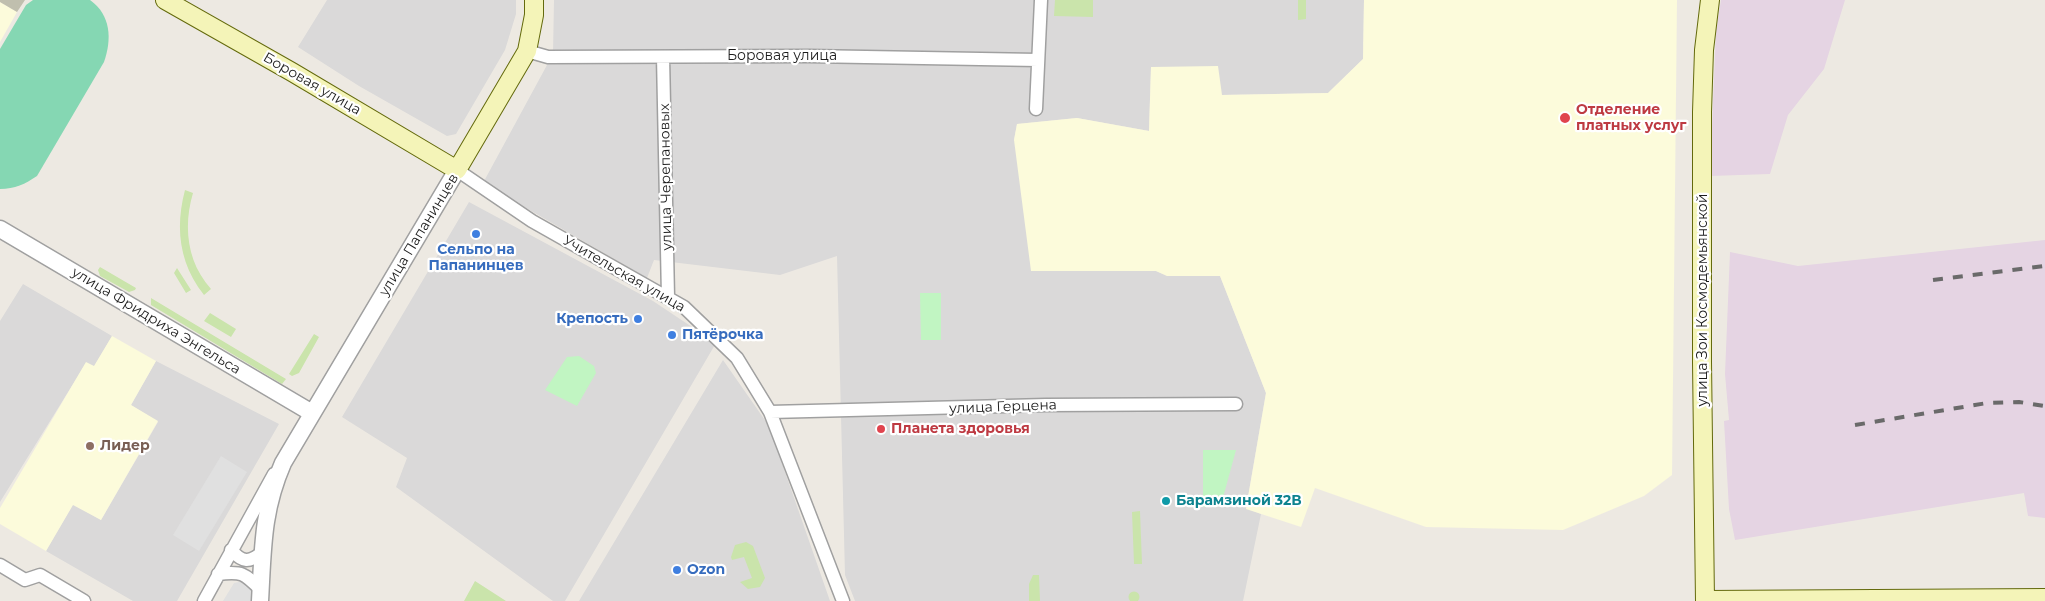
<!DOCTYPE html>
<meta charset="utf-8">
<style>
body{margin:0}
canvas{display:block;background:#ede9e2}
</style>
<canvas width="2045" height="601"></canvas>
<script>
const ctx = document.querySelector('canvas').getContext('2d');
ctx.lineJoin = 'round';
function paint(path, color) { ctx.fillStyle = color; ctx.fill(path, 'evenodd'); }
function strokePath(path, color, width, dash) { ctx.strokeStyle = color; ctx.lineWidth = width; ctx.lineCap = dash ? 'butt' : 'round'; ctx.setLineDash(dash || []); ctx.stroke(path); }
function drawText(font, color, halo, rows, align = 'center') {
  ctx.font = font + ' Montserrat,sans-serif'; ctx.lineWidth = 4.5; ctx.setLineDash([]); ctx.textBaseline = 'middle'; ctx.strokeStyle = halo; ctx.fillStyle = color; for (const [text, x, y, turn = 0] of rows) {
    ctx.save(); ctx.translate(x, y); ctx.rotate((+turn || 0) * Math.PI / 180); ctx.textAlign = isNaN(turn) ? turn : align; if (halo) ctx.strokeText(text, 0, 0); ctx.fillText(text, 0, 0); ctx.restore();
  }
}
paint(new Path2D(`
 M 327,0 L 516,0 L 516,14 L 505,50 L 456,134 L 447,136 L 359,86 L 298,47 Z
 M 554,0 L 1364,0 L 1363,59 L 1328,93 L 1221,95 L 1151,67 L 1149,131 L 1077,118 L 1017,124 L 1014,140 L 1123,270 L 1156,271 L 1168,276 L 1220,276 L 1266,393 L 1246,508 L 1261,514 L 1243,601 L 855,601 L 845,575 L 837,256 L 780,275 L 654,260 L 647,278 L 483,183 L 553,54 Z
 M 469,202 L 653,301 L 716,343 L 565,601 L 553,601 L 396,487 L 407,458 L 342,417 Z
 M 23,284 L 112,336 L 94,367 L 86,363 L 0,502 L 0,321 Z
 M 723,360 L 769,426 L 830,601 L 579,601 Z
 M 156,361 L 279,424 L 177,601 L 133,601 L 46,551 L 73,504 L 101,520 L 158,422 L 131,405 Z`), '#dad9d9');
paint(new Path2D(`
 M 1721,0 L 1845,0 L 1824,69 L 1788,115 L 1770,174 L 1710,176 L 1716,31 Z
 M 2045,240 L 2045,518 L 2028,516 L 2024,493 L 1735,540 L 1729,509 L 1724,421 L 1729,420 L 1725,374 L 1730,252 L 1798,266 Z`), '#e5d4e3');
paint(new Path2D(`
 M 1364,0 L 1677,0 L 1672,475 L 1644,496 L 1563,530 L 1426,527 L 1315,488 L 1301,527 L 1246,509 L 1266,393 L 1220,276 L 1167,276 L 1156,271 L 1031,271 L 1014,140 L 1017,124 L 1077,118 L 1149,131 L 1151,67 L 1218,66 L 1222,95 L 1328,93 L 1363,59 Z
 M 0,2 L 17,12 L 0,42 Z
 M 112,336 L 156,361 L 131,405 L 158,421 L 101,520 L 73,505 L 46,551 L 0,524 L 0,508 L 86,362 L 94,366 Z`), '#fcfbdb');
paint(new Path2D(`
 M 0,0 L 25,0 L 17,12 L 0,2 Z`), '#c0bfae');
paint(new Path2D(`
 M 1055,0 L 1093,0 L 1093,17 L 1054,16 Z
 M 1298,0 L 1306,0 L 1306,19 L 1298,20 Z
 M 185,190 L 193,193 C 183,227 187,262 211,289 L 204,295 C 179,263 175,228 185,190 Z
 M 100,267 L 136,288 L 135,290 L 129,292 L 100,276 L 98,270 Z
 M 177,268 L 191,290 L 186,293 L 174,273 Z
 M 151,298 L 286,379 L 282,384 L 151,305 Z
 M 210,313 L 236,329 L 231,337 L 204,321 Z
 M 314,334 L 319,337 L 299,373 L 292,376 L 289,374 Z
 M 1140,511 L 1142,564 L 1134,564 L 1132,512 Z
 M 746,542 L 753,546 L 765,578 L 760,587 L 748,589 L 740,582 L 752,578 L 744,557 L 732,560 L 731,557 L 735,545 Z
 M 1033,575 L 1039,575 L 1040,601 L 1029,601 L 1029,584 Z
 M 475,581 L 506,601 L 464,601 Z
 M1128.5 597a5.5 5.5 0 1 1 11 0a5.5 5.5 0 1 1-11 0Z`), '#cae4ab');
paint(new Path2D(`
 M 920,293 L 941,293 L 941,340 L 921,340 Z
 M 579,356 L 594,366 L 596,373 L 577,406 L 545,390 L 567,357 Z
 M 1203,450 L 1236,450 L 1221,505 L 1203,507 Z`), '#c1f5c2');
paint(new Path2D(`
 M 33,0 L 90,0 C 111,15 112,39 104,62 L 37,176 C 25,184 15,189 0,189 L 0,49 L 26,5 Z`), '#85d7b3');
paint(new Path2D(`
 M 221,456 L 247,472 L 199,551 L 173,535 Z
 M 244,581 L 252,587 L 252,601 L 223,601 L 234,583 Z`), '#e0e0e0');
const minor = new Path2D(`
 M 527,51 L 548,57 L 808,56 L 1038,60
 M 663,57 L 668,297
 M 1036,109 L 1041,0
 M 457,170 L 532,221 L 684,307 L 737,358 L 770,412 L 843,601
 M 770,412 L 1046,405 L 1236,404
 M 231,550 C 243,563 249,563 263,552
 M 0,565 L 25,580 L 40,575 L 84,601
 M 218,574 C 242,571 244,573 261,590
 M 204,601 L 274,474`);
const tertiary = new Path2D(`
 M 0,229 L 312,413
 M 260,601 C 263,549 262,511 283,463 L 457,170`);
const secondary = new Path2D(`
 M 165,0 L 292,72 L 457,170 L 527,51 L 534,15 L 534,0
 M 1705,600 L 2045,598
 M 1705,601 L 1702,362 L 1702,112 L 1704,50 L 1710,0`);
strokePath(minor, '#a0a0a0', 15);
strokePath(tertiary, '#a0a0a0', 19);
strokePath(secondary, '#646a0c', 20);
strokePath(minor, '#fff', 12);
strokePath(tertiary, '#fff', 16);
strokePath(secondary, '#f4f4b8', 18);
strokePath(new Path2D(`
 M 1933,280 L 2045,266
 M 1855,425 L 1987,403 L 2019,402 L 2045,406`), '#6a6a6a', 4, [10, 10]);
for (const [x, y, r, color] of [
 [1565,118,6,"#e0444e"],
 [476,234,5,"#3f7fe0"],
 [638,319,5,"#3f7fe0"],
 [672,335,5,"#3f7fe0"],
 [881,429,5,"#e0444e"],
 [90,446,5,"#8d6e63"],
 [1166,501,5,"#0f9aa8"],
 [677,570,5,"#3f7fe0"]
]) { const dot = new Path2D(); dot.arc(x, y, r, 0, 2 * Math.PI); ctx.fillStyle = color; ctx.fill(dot); strokePath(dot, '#fff', 2); }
drawText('14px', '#1c1c1c', '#fff', [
 ["Боровая улица",782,56],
 ["Боровая улица",312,84,30],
 ["улица Черепановых",666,177,-91],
 ["улица Папанинцев",419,235,-59],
 ["Учительская улица",624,274,30],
 ["улица Зои Космодемьянской",1703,300,-90],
 ["улица Фридриха Энгельса",156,321,31],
 ["улица Герцена",1003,407,-2]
]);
drawText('bold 14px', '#be3a42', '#fff', [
 ["Отделение",1576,110],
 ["платных услуг",1576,126],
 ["Планета здоровья",891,429]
], 'left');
drawText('bold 14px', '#366cbe', '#fff', [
 ["Сельпо на",476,250,"center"],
 ["Папанинцев",476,266,"center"],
 ["Крепость",628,319,"right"],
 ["Пятёрочка",682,335],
 ["Ozon",687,570]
], 'left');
drawText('bold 14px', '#785e54', '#fff', [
 ["Лидер",100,446]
], 'left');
drawText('bold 14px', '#0d838f', '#fff', [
 ["Барамзиной 32В",1176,501]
], 'left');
</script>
